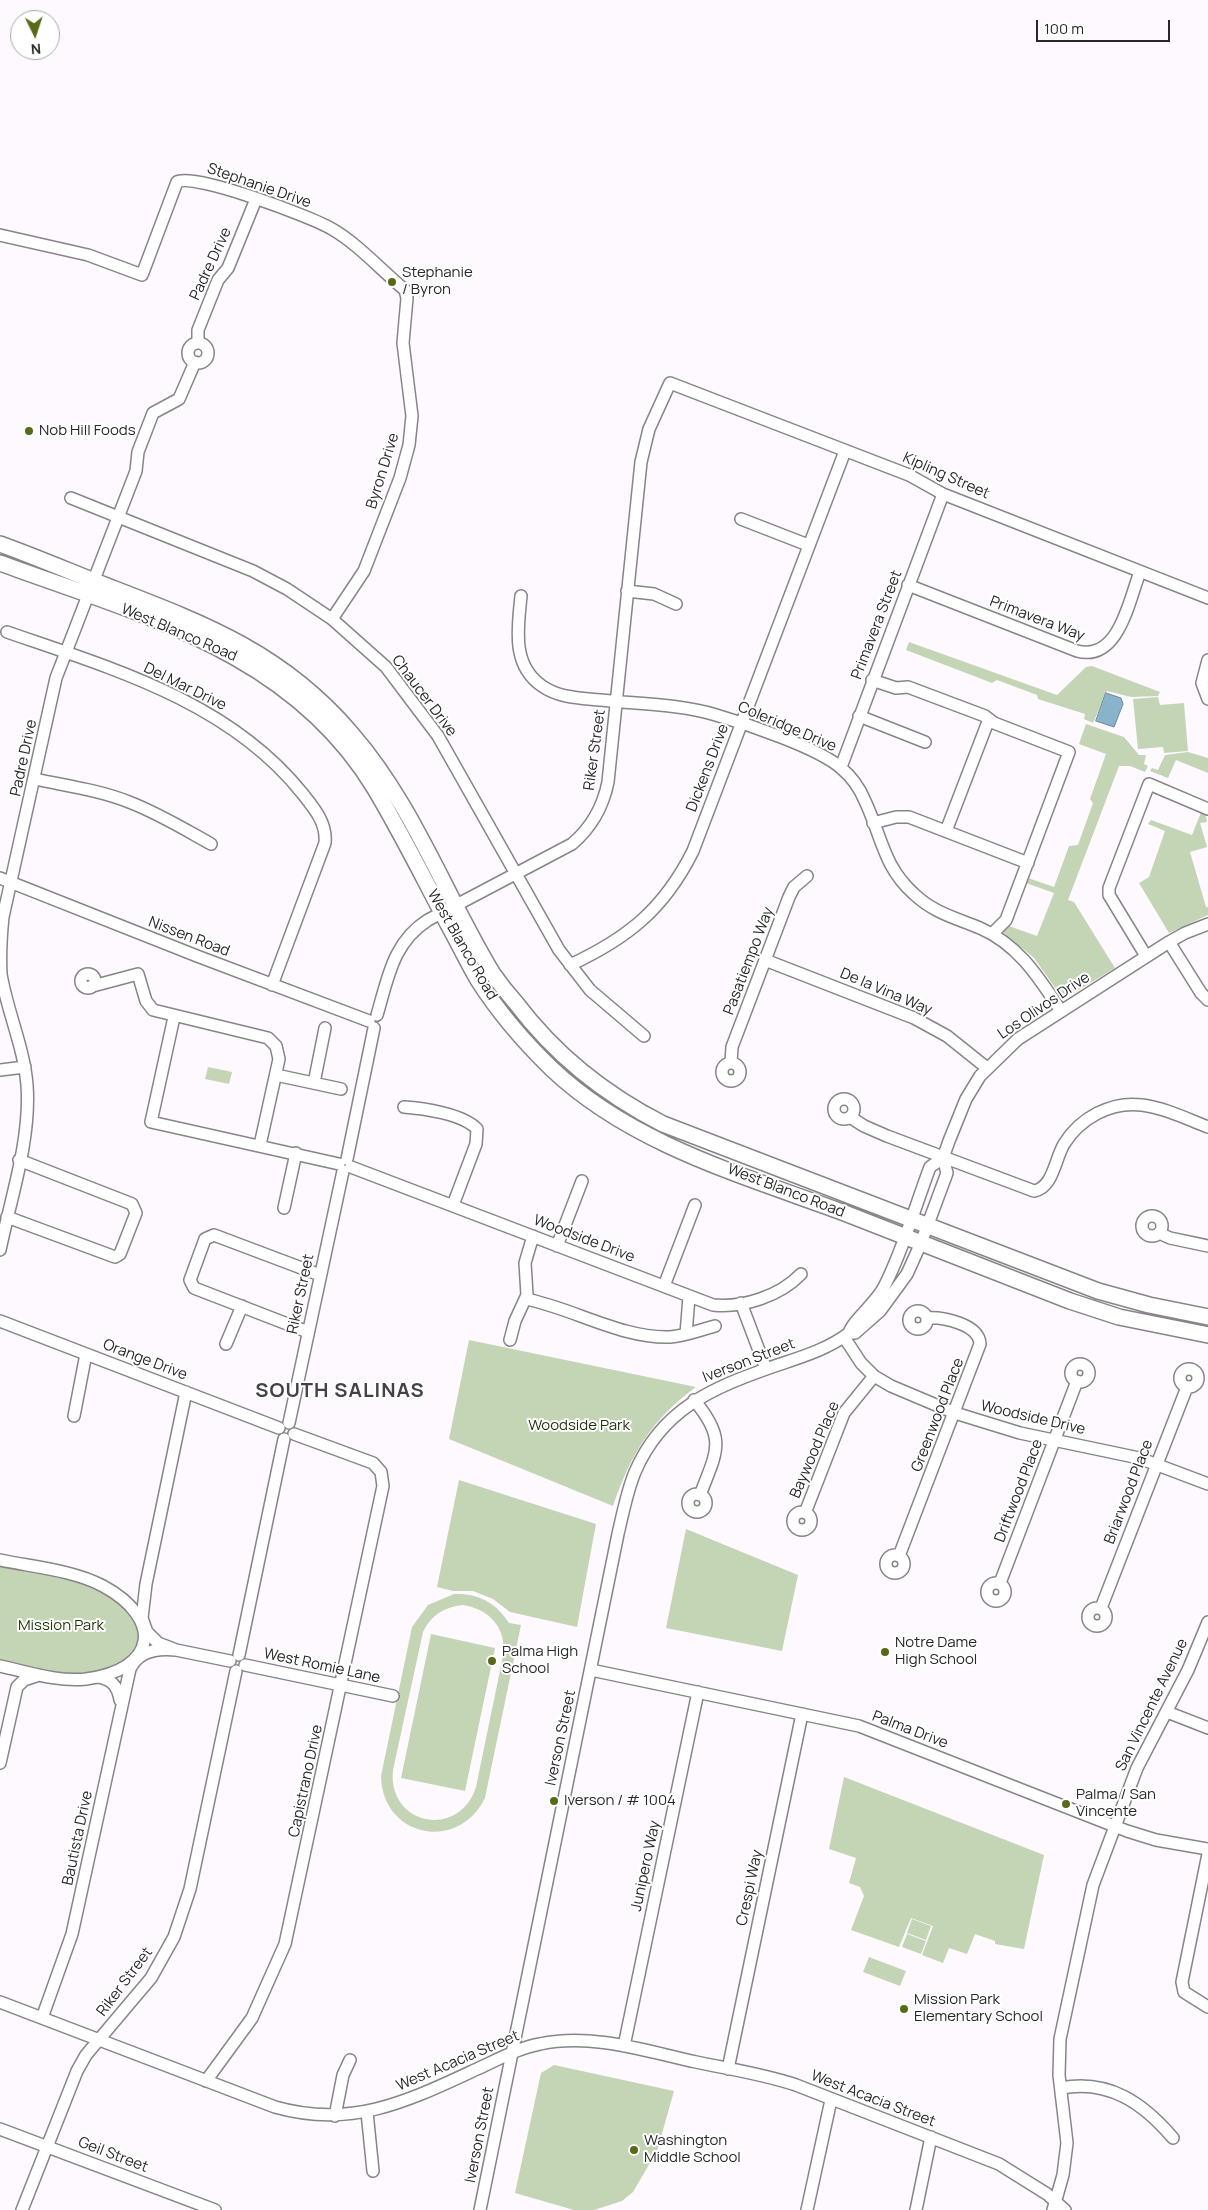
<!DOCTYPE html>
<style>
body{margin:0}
#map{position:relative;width:1208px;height:2210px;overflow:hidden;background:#fdf9ff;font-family:Manrope,sans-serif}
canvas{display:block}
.north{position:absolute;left:10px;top:10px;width:50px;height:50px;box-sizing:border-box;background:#fff;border:1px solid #a9a9a9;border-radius:50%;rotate:176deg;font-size:14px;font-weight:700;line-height:20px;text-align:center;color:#282729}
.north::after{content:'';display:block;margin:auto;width:18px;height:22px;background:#586a17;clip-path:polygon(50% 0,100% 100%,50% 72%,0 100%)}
.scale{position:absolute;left:1036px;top:20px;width:134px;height:22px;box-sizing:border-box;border:2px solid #282729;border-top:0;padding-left:6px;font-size:15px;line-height:18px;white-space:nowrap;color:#282729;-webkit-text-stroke:4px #fff;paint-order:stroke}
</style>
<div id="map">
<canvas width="1208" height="2210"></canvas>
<div class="north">N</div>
<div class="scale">100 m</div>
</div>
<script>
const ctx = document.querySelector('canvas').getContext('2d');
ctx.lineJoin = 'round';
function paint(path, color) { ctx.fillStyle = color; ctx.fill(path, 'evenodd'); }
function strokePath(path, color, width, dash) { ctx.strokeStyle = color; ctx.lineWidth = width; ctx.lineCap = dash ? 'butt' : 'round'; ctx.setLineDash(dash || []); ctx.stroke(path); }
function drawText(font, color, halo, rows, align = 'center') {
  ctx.font = font + ' Manrope,sans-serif'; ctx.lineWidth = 4; ctx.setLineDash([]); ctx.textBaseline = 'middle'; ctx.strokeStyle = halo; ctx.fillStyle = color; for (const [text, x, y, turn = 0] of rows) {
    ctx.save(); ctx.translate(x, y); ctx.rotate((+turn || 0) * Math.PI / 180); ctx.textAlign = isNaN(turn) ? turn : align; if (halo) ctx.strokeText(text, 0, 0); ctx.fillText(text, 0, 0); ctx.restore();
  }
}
paint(new Path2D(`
 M 909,642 L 1057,695 L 1086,667 L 1092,666 L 1160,692 L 1158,696 L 1131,697 L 1107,691 L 1093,723 L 1084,719 L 1085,714 L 1038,699 L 1037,695 L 997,680 L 992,683 L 906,650 Z
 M 1158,697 L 1160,705 L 1184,703 L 1188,751 L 1164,753 L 1163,747 L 1138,749 L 1133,699 Z
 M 1086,724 L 1124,737 L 1139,755 L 1146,755 L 1144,764 L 1148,766 L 1145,772 L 1130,766 L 1119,766 L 1068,900 L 1074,902 L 1115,968 L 1067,997 L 1061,996 L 1034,958 L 1003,932 L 1006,925 L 1037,936 L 1054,893 L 1026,883 L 1028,878 L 1054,887 L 1069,846 L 1078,845 L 1093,803 L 1090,799 L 1106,754 L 1079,744 Z
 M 1188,752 L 1208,758 L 1208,773 L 1176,760 L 1168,778 L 1150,771 L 1152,768 L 1158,770 L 1165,755 Z
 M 1202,810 L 1205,812 L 1207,822 L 1200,823 L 1207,847 L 1190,852 L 1206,907 L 1208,907 L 1208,915 L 1169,933 L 1139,883 L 1149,877 L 1165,831 L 1148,824 L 1151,820 L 1192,835 Z
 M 208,1067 L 232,1072 L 229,1084 L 205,1079 Z
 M 469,1340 L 696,1387 C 651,1420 631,1454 613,1506 L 449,1439 Z
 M 459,1480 L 596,1524 L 577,1627 L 510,1612 L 493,1599 L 473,1591 L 453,1591 L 437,1587 Z
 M 686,1529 L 798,1575 L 782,1651 L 666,1628 Z
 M 0,1560 L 102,1585 L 143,1624 L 134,1662 L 86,1679 L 0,1666 Z
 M 454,1594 C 479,1593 496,1603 509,1623 L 521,1625 L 485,1798 C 458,1853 382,1837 381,1776 L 412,1627 L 428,1605 ZM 463,1605 C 490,1609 507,1629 503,1656 L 476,1787 C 459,1840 387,1825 393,1770 L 423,1632 C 431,1615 444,1607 463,1605 Z
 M 431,1634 L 495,1648 L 465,1791 L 401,1778 Z
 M 844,1777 L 1044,1855 L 1024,1949 L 995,1944 L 995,1941 L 975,1934 L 967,1954 L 949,1948 L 943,1963 L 922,1955 L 933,1926 L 911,1918 L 899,1947 L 851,1930 L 864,1896 L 860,1887 L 849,1883 L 856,1858 L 829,1849 Z
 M 912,1919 L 931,1926 L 926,1940 L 907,1933 Z
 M 907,1934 L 926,1941 L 921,1954 L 902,1947 Z
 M 869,1957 L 906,1971 L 900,1986 L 863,1972 Z
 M 554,2065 L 674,2091 L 657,2151 L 633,2192 L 622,2201 L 594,2210 L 574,2210 L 515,2193 L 541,2073 Z`), '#c4d5b5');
const water = new Path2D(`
 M 1106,693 L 1121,698 L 1123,704 L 1114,727 L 1096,721 Z`);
paint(water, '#89b2cb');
strokePath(water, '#6c889a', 1);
const minor = new Path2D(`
 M 0,235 L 88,255 L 142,275 L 177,182 C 193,172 312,217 332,229 C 358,244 381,270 405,290 L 407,298 L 403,343 L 412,416 L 409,445 L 400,478 L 364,571 L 332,619
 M 198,343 L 198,330 L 218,280 L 228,268 L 256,199
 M188 353a10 10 0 1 1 20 0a10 10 0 1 1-20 0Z
 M 71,498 L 253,571 L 287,589 L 332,619 L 386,667 L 438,736 L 559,950 L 590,990 L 644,1036
 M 741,519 L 808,545
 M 908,585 L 1077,651 C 1119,662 1129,600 1140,572
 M 627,591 L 654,594 L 676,604
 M 521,596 C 518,627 511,665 542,686 C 559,698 580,698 600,700 C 636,704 681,704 716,715 C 747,724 819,748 841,768 C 852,777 860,789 865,801 C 882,837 883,866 914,894 C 934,913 956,918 980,928 C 1019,945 1039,978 1061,1011
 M 7,632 C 114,669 229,702 302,793 C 314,808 327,823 325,843 L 272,985
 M 1208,660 L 1202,683 L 1208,699
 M 872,680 L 896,688 L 908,687 L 985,716 L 994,723 L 1069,752 L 1006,920 L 992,934
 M 859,716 L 925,742
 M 841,767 L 943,494
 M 35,779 C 67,786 99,790 129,802 C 158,813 184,829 211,844
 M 873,823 L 896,817 L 909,817 L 1028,863
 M 946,831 L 989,719
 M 0,878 L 197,956 L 369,1021
 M 1169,942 L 1201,993 L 1208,1000
 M 1146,956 L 1109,895 L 1109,888 L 1149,784 L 1208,809
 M 765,960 L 914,1018 L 947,1036 L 987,1068
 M 570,965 C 628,938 664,909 693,851 L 845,451
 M81 981a7 7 0 1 1 14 0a7 7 0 1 1-14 0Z
 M 89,987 L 138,974 L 146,1001 L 153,1010 L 268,1038 L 276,1046 L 279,1059 L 260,1145
 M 377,1015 C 388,978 393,942 428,920 L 572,844 C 592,827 603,807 608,782 L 641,462 L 649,429 L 670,383 L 909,475 L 943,494 L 1208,598
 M 174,1017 L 151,1122 L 339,1164
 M722 1072a9 9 0 1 1 18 0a9 9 0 1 1-18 0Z
 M 731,1063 L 732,1047 L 789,897 L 794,887 L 807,876
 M 0,1070 L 25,1067
 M 276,1075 L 341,1089
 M 314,1083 L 325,1028
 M834 1109a10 10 0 1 1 20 0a10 10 0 1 1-20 0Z
 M 404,1107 C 423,1108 463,1114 477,1129 L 476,1144 L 453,1205
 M 850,1117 L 864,1126 L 887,1136 L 1034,1191 C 1053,1188 1055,1159 1064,1144 C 1080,1118 1111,1101 1142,1105 C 1165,1108 1187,1119 1208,1127
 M 347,1159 L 374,1028
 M 351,1167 L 713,1305 C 743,1308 780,1296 801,1274
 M 284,1208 L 296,1153
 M1142 1226a10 10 0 1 1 20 0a10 10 0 1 1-20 0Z
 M 7,1217 L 115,1257 L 120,1254 L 136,1213 L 132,1204 L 19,1160
 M 1159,1233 L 1170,1238 L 1208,1246
 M 557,1246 L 582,1181
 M 0,1250 C 11,1197 31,1139 27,1085 C 24,1047 7,1011 1,974 C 0,955 1,936 3,917 L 56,678 L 136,471 L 138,452 L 153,413 L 179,399 L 195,362
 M 664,1286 L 695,1205
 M 526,1299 C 572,1308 623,1339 670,1337 C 685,1336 700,1330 715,1326
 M 741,1303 L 766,1369
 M909 1320a9 9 0 1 1 18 0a9 9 0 1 1-18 0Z
 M 0,1321 L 279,1428
 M 308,1332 L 194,1288 L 190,1280 L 205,1239 L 214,1235 L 320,1275
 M 849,1333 L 855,1333 L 880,1311 L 907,1274 L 921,1243 L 947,1173 L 943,1158 L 949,1141 L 966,1099 L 980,1076 L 1018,1039 L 1169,942 L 1185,933 L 1208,924
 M 686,1334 L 689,1297
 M 844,1337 L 861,1363 L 874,1376 L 891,1386 L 955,1413 L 1020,1433 L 1139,1458 L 1208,1484
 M 510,1340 L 515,1321 L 527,1295 L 525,1263 L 533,1236
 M 226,1344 L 242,1306
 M1071 1373a9 9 0 1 1 18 0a9 9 0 1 1-18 0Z
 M1180 1378a9 9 0 1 1 18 0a9 9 0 1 1-18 0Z
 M 186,1392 L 146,1584 L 142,1618 L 147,1632 L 158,1643 L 176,1650 L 230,1661
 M 694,1400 C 727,1439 717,1451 700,1495
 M 74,1416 L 86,1354
 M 289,1423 L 343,1171
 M688 1503a9 9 0 1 1 18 0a9 9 0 1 1-18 0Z
 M793 1521a9 9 0 1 1 18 0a9 9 0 1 1-18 0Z
 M 805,1513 L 844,1413 L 874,1376
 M886 1564a9 9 0 1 1 18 0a9 9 0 1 1-18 0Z
 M 899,1556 L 980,1344 C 979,1324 943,1317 927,1318
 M 0,1560 C 33,1567 73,1570 103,1586 C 164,1619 157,1670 86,1679 C 57,1682 28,1672 0,1666
 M987 1592a9 9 0 1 1 18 0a9 9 0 1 1-18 0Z
 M 1000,1583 L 1077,1381
 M1088 1617a9 9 0 1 1 18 0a9 9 0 1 1-18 0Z
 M 1101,1608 L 1187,1387
 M 239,1655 L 284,1439
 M 245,1665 L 393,1696
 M 591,1670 L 859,1726 L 1127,1831 L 1156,1840 L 1208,1849
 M 98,1677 C 112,1679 118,1687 120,1700
 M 1167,1712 L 1208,1728
 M 0,1763 L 17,1687 L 24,1680 L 39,1675
 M 1208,1854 L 1182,1982 L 1184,1992 L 1208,2007
 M 0,2002 L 275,2107 C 352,2129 408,2101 477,2069 C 497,2060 518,2048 540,2044 C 592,2033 645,2051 696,2062 C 729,2069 763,2074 796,2085 L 999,2164 L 1047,2194 L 1065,2210
 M 42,2018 L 72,1934 L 130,1669 C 138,1651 157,1648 176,1650
 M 624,2046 L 698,1692
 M 728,2069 L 802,1714
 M 206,2081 L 252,2018 L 285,1944 L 383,1486 L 381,1472 L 373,1463 L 294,1434
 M 1061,2088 C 1109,2079 1143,2103 1173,2138
 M 367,2112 L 373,2171
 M 335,2116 L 343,2075 L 350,2060
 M 0,2129 L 215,2210
 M 22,2210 L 77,2071 L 86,2055 L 151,1978 L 174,1937 L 190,1889 L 236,1671
 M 480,2210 L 618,1534 C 623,1513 627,1491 635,1472 C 662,1409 712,1388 772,1367 C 798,1358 827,1350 849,1333 C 853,1320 876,1303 884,1287 C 903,1250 915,1207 930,1167 L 943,1158
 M 807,2210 L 831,2100
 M 916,2210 L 931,2137
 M 1053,2210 L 1063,2175 L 1067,2143 L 1059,2075 L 1060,2039 L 1093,1885 L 1137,1768 L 1188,1670 L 1208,1622`);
const major = new Path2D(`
 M 0,544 C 36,557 71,572 107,586 C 203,623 282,652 351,733 C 413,804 445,895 493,974 C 500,984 508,994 516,1003 C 556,1056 604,1094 663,1124 L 1098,1291 L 1149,1305 L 1208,1317
 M 0,563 C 141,615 292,651 375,789 C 402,834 425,881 449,926 C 459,944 468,963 478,980 C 499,1013 524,1042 552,1069 C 631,1144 742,1175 842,1212 C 918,1241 994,1272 1070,1301 L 1119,1317 L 1208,1335`);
strokePath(minor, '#88848a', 14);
strokePath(major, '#88848a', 18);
strokePath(minor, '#fff', 11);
strokePath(major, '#fff', 15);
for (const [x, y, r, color] of [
 [392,282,5,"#586a17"],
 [29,431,5,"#586a17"],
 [885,1652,5,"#586a17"],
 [492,1661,5,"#586a17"],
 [554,1801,5,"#586a17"],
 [1066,1804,5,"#586a17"],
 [904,2009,5,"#586a17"],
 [634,2150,5,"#586a17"]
]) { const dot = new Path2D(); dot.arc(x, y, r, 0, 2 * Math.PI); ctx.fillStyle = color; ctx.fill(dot); strokePath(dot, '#fff', 2); }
drawText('15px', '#282729', '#fff', [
 ["Stephanie Drive",259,186,19],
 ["Padre Drive",211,264,-65],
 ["Byron Drive",383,471,-73],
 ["Kipling Street",946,476,24],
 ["Primavera Way",1037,619,21],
 ["Primavera Street",877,625,-69],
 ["West Blanco Road",179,633,23],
 ["Del Mar Drive",185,687,26],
 ["Chaucer Drive",424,696,53],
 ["Coleridge Drive",787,727,23],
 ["Riker Street",595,750,-82],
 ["Padre Drive",24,758,-78],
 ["Dickens Drive",708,768,-69],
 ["Nissen Road",189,937,21],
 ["West Blanco Road",462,945,60],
 ["Pasatiempo Way",749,961,-69],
 ["De la Vina Way",886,992,23],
 ["Los Olivos Drive",1044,1006,-34],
 ["West Blanco Road",786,1191,21],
 ["Woodside Drive",584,1239,21],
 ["Riker Street",301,1294,-78],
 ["Orange Drive",145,1360,21],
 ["Iverson Street",749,1361,-21],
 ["Greenwood Place",938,1415,-69],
 ["Woodside Drive",1033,1418,13],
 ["Baywood Place",815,1450,-67],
 ["Driftwood Place",1019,1491,-69],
 ["Briarwood Place",1129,1492,-69],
 ["West Romie Lane",322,1666,12],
 ["San Vincente Avenue",1152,1705,-64],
 ["Palma Drive",910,1730,21],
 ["Iverson Street",561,1738,-78],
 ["Capistrano Drive",306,1781,-78],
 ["Bautista Drive",78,1838,-78],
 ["Junipero Way",646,1866,-78],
 ["Crespi Way",750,1888,-78],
 ["Riker Street",125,1982,-53],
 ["West Acacia Street",458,2061,-23],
 ["West Acacia Street",873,2099,21],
 ["Iverson Street",480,2135,-79],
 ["Geil Street",113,2155,21]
]);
drawText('15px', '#282729', '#fff', [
 ["Stephanie",402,273],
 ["/ Byron",402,290],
 ["Nob Hill Foods",39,431],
 ["Notre Dame",895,1643],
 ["High School",895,1660],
 ["Palma High",502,1652],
 ["School",502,1669],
 ["Palma / San",1076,1795],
 ["Vincente",1076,1812],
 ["Iverson / # 1004",564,1801],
 ["Mission Park",914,2000],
 ["Elementary School",914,2017],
 ["Washington",644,2141],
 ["Middle School",644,2158]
], 'left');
drawText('15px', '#1f3308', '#fff', [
 ["Woodside Park",579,1426],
 ["Mission Park",61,1626]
]);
ctx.letterSpacing = '1px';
drawText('bold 20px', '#454247', '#fff', [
 ["SOUTH SALINAS",340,1391]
]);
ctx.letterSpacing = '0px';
</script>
